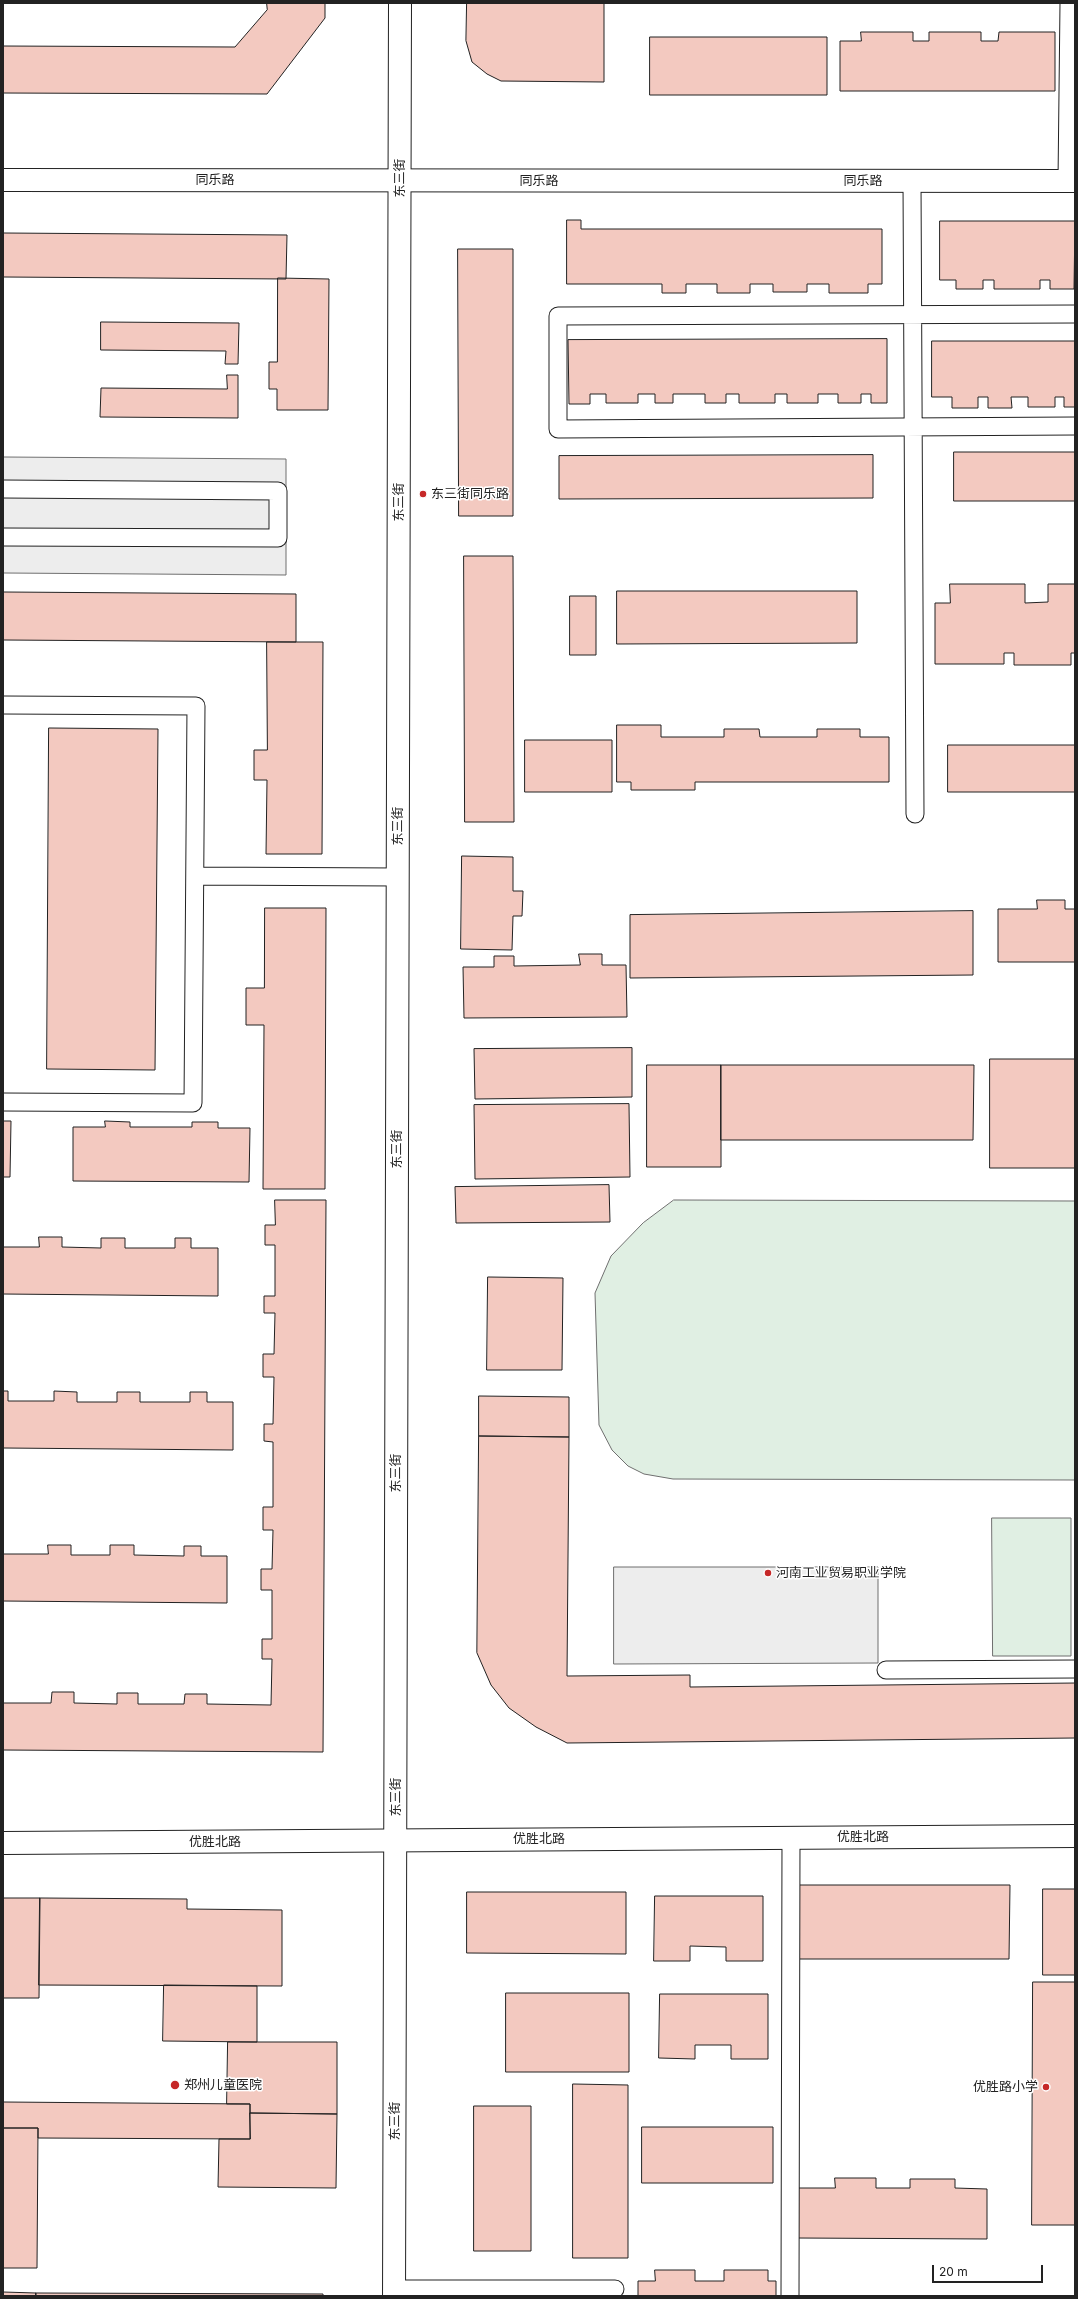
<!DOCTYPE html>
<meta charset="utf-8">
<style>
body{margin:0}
#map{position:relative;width:1078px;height:2299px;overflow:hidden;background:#fff;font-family:Inter,sans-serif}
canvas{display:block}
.frame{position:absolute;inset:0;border:4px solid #222;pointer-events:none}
.scale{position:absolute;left:932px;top:2265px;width:111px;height:18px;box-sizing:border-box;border:2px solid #222;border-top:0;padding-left:5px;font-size:12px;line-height:14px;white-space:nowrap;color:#222;-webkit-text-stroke:3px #fff;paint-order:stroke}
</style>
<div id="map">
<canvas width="1078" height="2299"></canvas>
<div class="frame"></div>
<div class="scale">20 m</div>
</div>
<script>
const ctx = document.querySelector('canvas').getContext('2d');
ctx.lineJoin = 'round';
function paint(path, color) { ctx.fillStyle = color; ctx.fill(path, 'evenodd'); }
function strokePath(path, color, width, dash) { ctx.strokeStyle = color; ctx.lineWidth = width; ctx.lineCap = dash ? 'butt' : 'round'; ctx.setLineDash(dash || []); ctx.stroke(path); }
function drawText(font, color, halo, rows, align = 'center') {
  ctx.font = font + ' Inter,"Noto Sans SC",sans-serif'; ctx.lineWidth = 3; ctx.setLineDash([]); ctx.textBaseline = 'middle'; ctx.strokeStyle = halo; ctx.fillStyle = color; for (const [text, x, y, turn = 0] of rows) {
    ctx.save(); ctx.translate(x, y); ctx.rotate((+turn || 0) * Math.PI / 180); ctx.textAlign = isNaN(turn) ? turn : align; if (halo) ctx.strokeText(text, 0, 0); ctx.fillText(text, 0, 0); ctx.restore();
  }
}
const green = new Path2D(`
 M 674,1200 L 1075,1201 L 1075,1480 L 673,1479 L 644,1474 L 628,1466 L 612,1450 L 599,1425 L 595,1293 L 611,1256 L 643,1223 Z
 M 992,1518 L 1071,1518 L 1071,1656 L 993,1656 Z`);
paint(green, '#e0efe3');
strokePath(green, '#6f6f6f', 1);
const parking = new Path2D(`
 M 3,457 L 286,459 L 286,575 L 3,573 Z
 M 614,1567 L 878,1567 L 878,1663 L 614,1664 Z`);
paint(parking, '#ededed');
strokePath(parking, '#6f6f6f', 1);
const building = new Path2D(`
 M 267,3 L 325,3 L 325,18 L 267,94 L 3,93 L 3,46 L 235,47 L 267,10 Z
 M 467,3 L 604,3 L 604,82 L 501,81 L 487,74 L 472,62 L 466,41 Z
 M 861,32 L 913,32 L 913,41 L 929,41 L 929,32 L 981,32 L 981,41 L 998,41 L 999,32 L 1055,32 L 1055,91 L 840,91 L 840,41 L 861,41 Z
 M 650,37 L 827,37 L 827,95 L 650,95 Z
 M 567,220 L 581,220 L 581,229 L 882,229 L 882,284 L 868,284 L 868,293 L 829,293 L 829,284 L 807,284 L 807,292 L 773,292 L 773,284 L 750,284 L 750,293 L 717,293 L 717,284 L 686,284 L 686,293 L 662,293 L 662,284 L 567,284 Z
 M 940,221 L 1075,221 L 1074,289 L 1050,289 L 1050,280 L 1040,280 L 1040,289 L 994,289 L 994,280 L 983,280 L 983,289 L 956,289 L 956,280 L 940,280 Z
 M 3,233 L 287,235 L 286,279 L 3,277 Z
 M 458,249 L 513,249 L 513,516 L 459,516 Z
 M 278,278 L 329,279 L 328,410 L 277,410 L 277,389 L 269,389 L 269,362 L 277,362 Z
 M 101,322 L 239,323 L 238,364 L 225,364 L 226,351 L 101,350 Z
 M 887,339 L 887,403 L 871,403 L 871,394 L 861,394 L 861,403 L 838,403 L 838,394 L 818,394 L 818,403 L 787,403 L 787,394 L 775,394 L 775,403 L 739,403 L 739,394 L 726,394 L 726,403 L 705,403 L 705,394 L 673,394 L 673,403 L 655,403 L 655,394 L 638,394 L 638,403 L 606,403 L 606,394 L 590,394 L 590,404 L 569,404 L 568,340 Z
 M 932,341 L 1075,341 L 1075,407 L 1064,407 L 1064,397 L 1055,397 L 1055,407 L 1028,407 L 1028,397 L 1011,397 L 1012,408 L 988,408 L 988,397 L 978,397 L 978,408 L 952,408 L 952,397 L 932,397 Z
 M 227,375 L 238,375 L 238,418 L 100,417 L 101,388 L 227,389 Z
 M 954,452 L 1075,452 L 1075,501 L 954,501 Z
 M 873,455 L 873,498 L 559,499 L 559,456 Z
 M 464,556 L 513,556 L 514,822 L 465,822 Z
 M 950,584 L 1025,584 L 1025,603 L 1048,602 L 1048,584 L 1075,584 L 1075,653 L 1071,653 L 1071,665 L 1014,665 L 1014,653 L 1004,653 L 1004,664 L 935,664 L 935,603 L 950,603 Z
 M 617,591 L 857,591 L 857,643 L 617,644 Z
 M 3,592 L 296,594 L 296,642 L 3,640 Z
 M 570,596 L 596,596 L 596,655 L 570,655 Z
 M 267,642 L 323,642 L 322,854 L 266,854 L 267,780 L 254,780 L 254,750 L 267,750 Z
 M 617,725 L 661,725 L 661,737 L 724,737 L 724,729 L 759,729 L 760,737 L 817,737 L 817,729 L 860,729 L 860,737 L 889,737 L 889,782 L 695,782 L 695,790 L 631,790 L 631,782 L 617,782 Z
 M 49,728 L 158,729 L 155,1070 L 47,1069 Z
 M 525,740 L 612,740 L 612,792 L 525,792 Z
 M 948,745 L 1075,745 L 1075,792 L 948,792 Z
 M 462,856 L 513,857 L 513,891 L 523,891 L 522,916 L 513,916 L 512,950 L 461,949 Z
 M 1037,900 L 1065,900 L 1065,909 L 1075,909 L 1075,962 L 998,962 L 998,909 L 1037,909 Z
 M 265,908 L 326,908 L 325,1189 L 263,1189 L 264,1025 L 246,1025 L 246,988 L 264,988 Z
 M 973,911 L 973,975 L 630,978 L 630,915 Z
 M 579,954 L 602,954 L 602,965 L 626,965 L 627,1017 L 464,1018 L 463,967 L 494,967 L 494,956 L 514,956 L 514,966 L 580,965 Z
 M 632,1048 L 632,1097 L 475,1099 L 474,1049 Z
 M 990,1059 L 1075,1059 L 1075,1168 L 990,1168 Z
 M 647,1065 L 721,1065 L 721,1167 L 647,1167 Z
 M 721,1065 L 974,1065 L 973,1140 L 721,1140 Z
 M 629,1104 L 630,1177 L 475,1179 L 474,1105 Z
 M 3,1121 L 11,1121 L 10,1177 L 3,1177 Z
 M 105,1121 L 130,1122 L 130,1127 L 192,1127 L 192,1122 L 218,1122 L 218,1128 L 250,1128 L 249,1182 L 73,1181 L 73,1127 L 105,1127 Z
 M 609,1185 L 610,1222 L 456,1223 L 455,1187 Z
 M 275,1200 L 326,1200 L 323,1752 L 3,1750 L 3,1692 L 3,1703 L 51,1703 L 52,1692 L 74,1692 L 74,1703 L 117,1704 L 117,1693 L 138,1693 L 138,1704 L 184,1704 L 185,1694 L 207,1694 L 207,1704 L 271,1705 L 272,1659 L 262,1659 L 262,1639 L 272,1639 L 272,1590 L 261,1590 L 261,1569 L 272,1569 L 273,1530 L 263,1530 L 263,1507 L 273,1507 L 273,1442 L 264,1441 L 264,1424 L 273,1424 L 274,1377 L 263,1377 L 263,1354 L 274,1354 L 275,1313 L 264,1313 L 264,1296 L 275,1296 L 275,1245 L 265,1245 L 265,1225 L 275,1225 Z
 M 39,1237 L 62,1237 L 62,1247 L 101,1248 L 101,1238 L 125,1238 L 125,1248 L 175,1248 L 175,1238 L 191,1238 L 191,1248 L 218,1248 L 218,1296 L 3,1294 L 3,1247 L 39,1247 Z
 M 488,1277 L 563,1278 L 562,1370 L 487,1370 Z
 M 3,1391 L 8,1391 L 8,1401 L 54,1401 L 54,1391 L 77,1392 L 77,1402 L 117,1402 L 117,1392 L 140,1392 L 140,1402 L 190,1402 L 190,1392 L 207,1392 L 207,1402 L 233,1402 L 233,1450 L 3,1448 Z
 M 479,1396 L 569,1397 L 569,1437 L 479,1436 Z
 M 479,1436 L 569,1437 L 567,1676 L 690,1675 L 690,1687 L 1075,1683 L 1075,1738 L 567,1743 L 536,1727 L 509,1708 L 491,1685 L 477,1653 Z
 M 48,1545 L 71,1545 L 71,1555 L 110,1555 L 110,1545 L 134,1545 L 134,1555 L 184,1556 L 184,1546 L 201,1546 L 201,1556 L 227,1556 L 227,1603 L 3,1601 L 3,1554 L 48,1554 Z
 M 798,1885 L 1010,1885 L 1009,1959 L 798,1959 Z
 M 1043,1889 L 1075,1889 L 1075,1975 L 1043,1975 Z
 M 467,1892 L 626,1892 L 626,1954 L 467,1953 Z
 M 655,1896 L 763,1896 L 763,1961 L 726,1961 L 726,1947 L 690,1946 L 690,1961 L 654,1961 Z
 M 3,1898 L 40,1898 L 39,1998 L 3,1998 Z
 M 40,1898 L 187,1899 L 187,1909 L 282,1910 L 282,1986 L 39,1985 Z
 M 1033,1982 L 1075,1982 L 1075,2225 L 1032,2225 Z
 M 164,1985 L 257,1986 L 257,2042 L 163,2041 Z
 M 506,1993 L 629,1993 L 629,2072 L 506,2072 Z
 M 660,1994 L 768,1994 L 768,2059 L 731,2059 L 731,2045 L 695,2045 L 695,2059 L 659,2058 Z
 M 228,2042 L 337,2042 L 337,2114 L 250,2113 L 250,2104 L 227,2104 Z
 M 573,2084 L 628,2085 L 628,2258 L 573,2258 Z
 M 3,2102 L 250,2104 L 250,2139 L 38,2138 L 38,2128 L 3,2128 Z
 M 474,2106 L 531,2106 L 531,2251 L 474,2251 Z
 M 250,2113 L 337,2114 L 336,2188 L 218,2187 L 219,2139 L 250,2139 Z
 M 642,2127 L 773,2127 L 773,2183 L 642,2183 Z
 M 3,2128 L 38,2128 L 37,2268 L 3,2268 Z
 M 835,2178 L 876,2178 L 876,2188 L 910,2188 L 910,2179 L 955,2179 L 955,2188 L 987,2189 L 987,2239 L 797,2238 L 798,2188 L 835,2188 Z
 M 655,2270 L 695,2270 L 695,2281 L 724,2281 L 724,2270 L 768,2270 L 768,2281 L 776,2281 L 776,2296 L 638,2296 L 638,2281 L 655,2281 Z
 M 3,2292 L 36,2293 L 36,2296 L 3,2296 Z
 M 36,2293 L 323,2294 L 323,2296 L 36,2296 Z`);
paint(building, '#f3c9c0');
strokePath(building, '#222', 1);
const lane = new Path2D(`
 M 912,181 L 915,814
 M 1067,181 L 1069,3
 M 1075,314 L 558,316 L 558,429 L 1075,426
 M 3,489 L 278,491 L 278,538 L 3,537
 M 3,705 L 196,706 L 193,1103 L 3,1102
 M 195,876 L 398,877
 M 886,1670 L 1075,1669
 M 394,2289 L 615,2289
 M 790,2296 L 791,1838`);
const street = new Path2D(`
 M 3,180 L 1075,181
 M 3,1843 L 1075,1836`);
const secondary = new Path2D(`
 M 394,2296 L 400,3`);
strokePath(lane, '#222', 19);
strokePath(street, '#222', 24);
strokePath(secondary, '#222', 24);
strokePath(lane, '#fff', 17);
strokePath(street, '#fff', 22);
strokePath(secondary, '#fff', 22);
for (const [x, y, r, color] of [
 [423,494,4,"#c62828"],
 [768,1573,4,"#c62828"],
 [175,2085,5,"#c62828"],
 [1046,2087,4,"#c62828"]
]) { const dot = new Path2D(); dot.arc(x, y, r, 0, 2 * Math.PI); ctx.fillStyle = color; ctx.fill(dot); strokePath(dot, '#fff', 1.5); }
drawText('13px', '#222', '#fff', [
 ["东三街",400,178,-90],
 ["同乐路",215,180],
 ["同乐路",539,181],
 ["同乐路",863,181],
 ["东三街",399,502,-90],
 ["东三街",398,826,-90],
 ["东三街",397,1149,-90],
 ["东三街",396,1473,-90],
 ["东三街",396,1797,-90],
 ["优胜北路",863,1837],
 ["优胜北路",539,1839],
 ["优胜北路",215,1842],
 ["东三街",395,2121,-90]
]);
drawText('13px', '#222', '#fff', [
 ["东三街同乐路",431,494],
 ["河南工业贸易职业学院",776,1573],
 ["郑州儿童医院",184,2085],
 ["优胜路小学",1038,2087,"right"]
], 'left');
</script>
